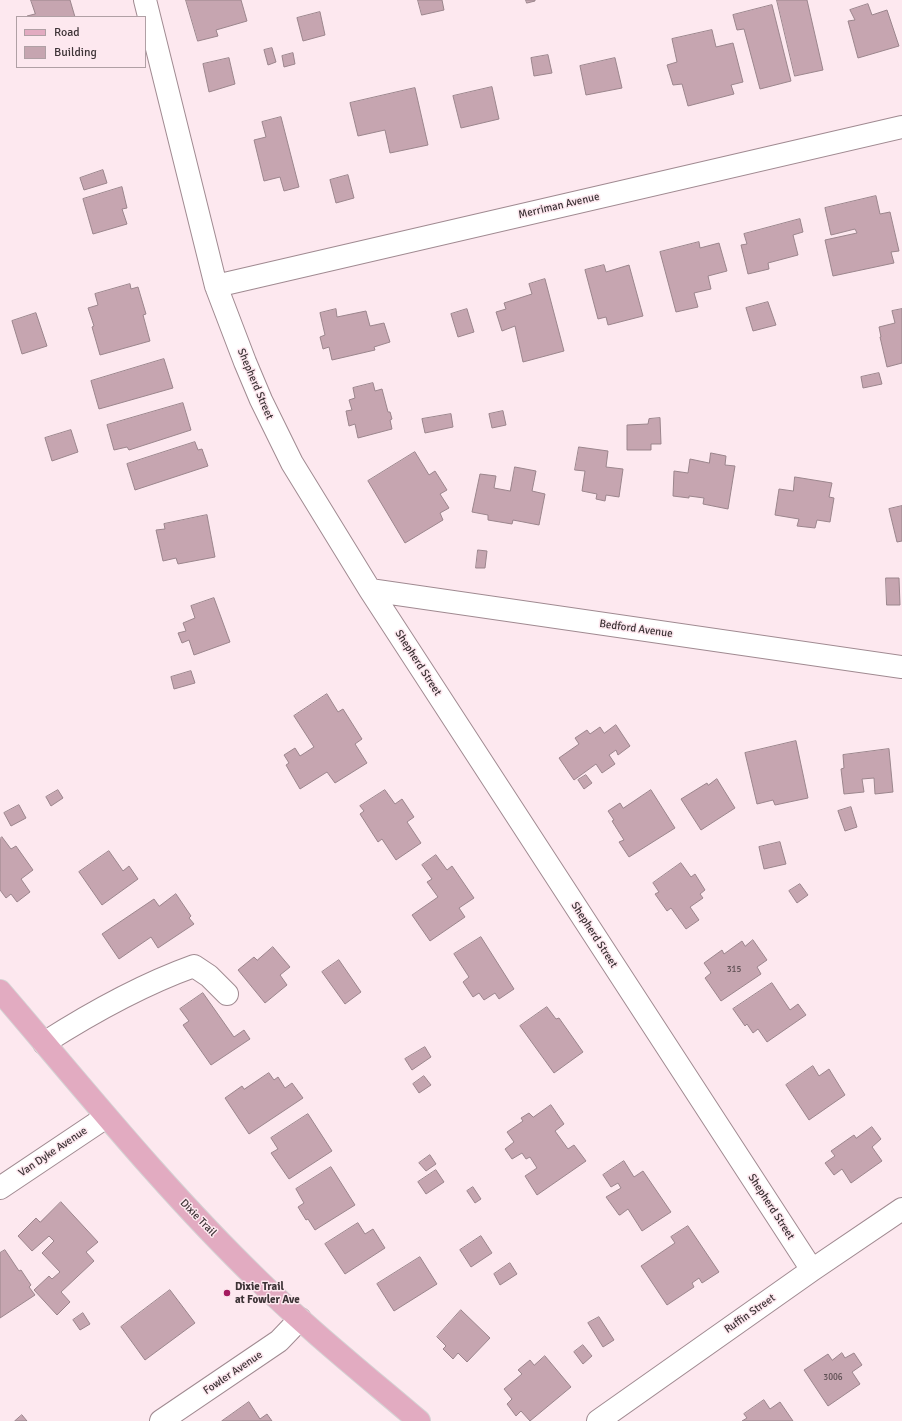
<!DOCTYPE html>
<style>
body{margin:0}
#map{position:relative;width:902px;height:1421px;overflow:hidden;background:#fde8ef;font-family:Signika,sans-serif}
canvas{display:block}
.legend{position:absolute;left:16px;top:16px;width:130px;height:52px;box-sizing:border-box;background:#fde8ef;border:1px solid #b0a0a5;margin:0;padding:5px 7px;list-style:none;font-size:12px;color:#3d3336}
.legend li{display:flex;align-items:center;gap:8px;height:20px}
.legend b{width:20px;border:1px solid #b0a0a5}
</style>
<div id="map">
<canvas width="902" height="1421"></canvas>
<ul class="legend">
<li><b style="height:5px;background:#e2abc1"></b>Road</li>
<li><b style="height:11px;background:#c6a5b0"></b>Building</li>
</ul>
</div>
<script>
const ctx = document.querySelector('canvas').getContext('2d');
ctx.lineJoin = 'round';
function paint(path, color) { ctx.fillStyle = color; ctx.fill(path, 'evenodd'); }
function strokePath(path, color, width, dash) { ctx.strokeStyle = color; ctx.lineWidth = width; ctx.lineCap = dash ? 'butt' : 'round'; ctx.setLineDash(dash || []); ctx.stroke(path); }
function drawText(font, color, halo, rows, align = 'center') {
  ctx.font = font + ' Signika,sans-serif'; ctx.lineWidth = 3; ctx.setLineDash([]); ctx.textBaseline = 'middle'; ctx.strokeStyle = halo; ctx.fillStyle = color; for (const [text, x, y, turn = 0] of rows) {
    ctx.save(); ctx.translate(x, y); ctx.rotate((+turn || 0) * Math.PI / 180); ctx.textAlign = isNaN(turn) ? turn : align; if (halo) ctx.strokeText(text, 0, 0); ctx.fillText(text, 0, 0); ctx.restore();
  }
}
const building = new Path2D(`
 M 31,0 L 70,0 L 75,17 L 28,17 L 27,16 L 35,14 Z
 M 186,0 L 241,0 L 247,21 L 216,30 L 218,36 L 198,41 Z
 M 418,0 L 442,0 L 444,10 L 422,15 Z
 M 526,0 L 535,0 L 535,1 L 527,3 Z
 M 777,0 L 807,0 L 823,70 L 795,76 Z
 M 868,4 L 872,15 L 887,10 L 899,46 L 858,58 L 848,21 L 855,20 L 850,10 Z
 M 772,5 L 791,81 L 760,89 L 744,29 L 737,30 L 733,15 Z
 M 320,12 L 325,35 L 303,41 L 297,18 Z
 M 712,30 L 716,47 L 733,43 L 743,82 L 731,85 L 734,94 L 688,106 L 682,84 L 673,85 L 667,65 L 677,62 L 672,39 Z
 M 272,48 L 276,62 L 268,65 L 264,50 Z
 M 293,53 L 295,64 L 284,67 L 282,56 Z
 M 548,55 L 552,73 L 534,76 L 531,58 Z
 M 229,58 L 235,84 L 209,92 L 203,64 Z
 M 615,58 L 622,88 L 586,95 L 580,66 Z
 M 492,87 L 499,119 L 461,128 L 453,96 Z
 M 415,88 L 428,145 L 390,153 L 385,130 L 358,136 L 350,103 Z
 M 281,117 L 299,187 L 284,191 L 280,177 L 264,181 L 254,140 L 266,137 L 262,122 Z
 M 103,170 L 107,183 L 84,190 L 80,178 Z
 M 348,175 L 354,198 L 336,203 L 330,180 Z
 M 122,187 L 127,208 L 122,209 L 127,224 L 93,234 L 83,199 Z
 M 876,196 L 880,214 L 890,212 L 899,251 L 891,252 L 894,263 L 833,276 L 825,240 L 857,233 L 855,229 L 831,235 L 825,208 Z
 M 800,219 L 803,232 L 793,235 L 798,255 L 768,263 L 769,269 L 748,274 L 741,245 L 747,244 L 744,234 Z
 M 699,242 L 700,248 L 719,243 L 727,271 L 708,276 L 711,289 L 694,293 L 698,307 L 676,312 L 660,252 Z
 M 604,265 L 606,272 L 629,265 L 643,316 L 608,325 L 606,317 L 598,319 L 585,270 Z
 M 545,279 L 564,351 L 523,362 L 515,326 L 502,331 L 496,312 L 506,309 L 504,303 L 532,294 L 529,284 Z
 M 130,284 L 131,289 L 138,287 L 146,314 L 143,315 L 150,341 L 100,355 L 92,327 L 94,326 L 88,308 L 98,305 L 95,294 Z
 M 768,302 L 776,325 L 753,331 L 746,308 Z
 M 336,309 L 337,317 L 366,311 L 370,326 L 384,323 L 390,342 L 374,347 L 375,350 L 332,360 L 329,347 L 323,349 L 320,337 L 325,335 L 320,313 Z
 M 467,309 L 474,332 L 458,337 L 451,314 Z
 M 902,309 L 902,363 L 887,367 L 880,337 L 881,337 L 879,327 L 895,323 L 892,311 Z
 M 36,313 L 47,346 L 22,354 L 12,321 Z
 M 164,359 L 173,388 L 99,409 L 91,381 Z
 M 879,373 L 882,384 L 863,388 L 861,377 Z
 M 373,383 L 375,391 L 382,389 L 388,412 L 390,412 L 392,419 L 390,420 L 392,429 L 358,438 L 355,424 L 349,426 L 346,411 L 352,410 L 349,400 L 355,398 L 353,388 Z
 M 183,403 L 191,430 L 129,450 L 127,447 L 114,450 L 107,425 Z
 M 503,411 L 506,425 L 492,428 L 489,414 Z
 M 451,414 L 453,427 L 425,433 L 422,419 Z
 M 660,418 L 661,444 L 651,444 L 651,450 L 627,450 L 627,425 L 648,424 L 649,419 Z
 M 71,430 L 78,452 L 52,461 L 45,438 Z
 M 195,442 L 198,450 L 202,449 L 208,466 L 135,490 L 127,464 Z
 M 579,447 L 608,451 L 606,467 L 623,469 L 619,497 L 606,495 L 605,501 L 596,499 L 597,494 L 582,491 L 585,471 L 575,470 Z
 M 415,452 L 429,475 L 435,471 L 447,490 L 440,494 L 449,508 L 440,513 L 443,520 L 405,543 L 368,481 Z
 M 711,453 L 726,456 L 725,465 L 735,466 L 728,509 L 703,504 L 704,498 L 689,496 L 689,498 L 673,496 L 674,471 L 688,473 L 690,459 L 709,463 Z
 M 515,467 L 536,471 L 532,491 L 545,494 L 539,525 L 513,520 L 512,524 L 488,520 L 488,515 L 472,512 L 480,474 L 496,476 L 494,488 L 510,491 Z
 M 795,477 L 832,483 L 829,497 L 834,498 L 830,522 L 817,520 L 815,528 L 797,526 L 799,519 L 775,515 L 779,489 L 793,491 Z
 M 902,506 L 902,541 L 897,542 L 889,509 Z
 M 207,515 L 215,557 L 178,564 L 176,558 L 163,561 L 156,530 L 165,529 L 164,524 Z
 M 478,550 L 487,551 L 485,568 L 476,568 Z
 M 886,578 L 899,578 L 900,605 L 887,605 Z
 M 214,598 L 230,642 L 194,655 L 189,640 L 182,643 L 178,633 L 186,631 L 183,623 L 195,618 L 191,606 Z
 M 191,671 L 195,683 L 174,689 L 171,677 Z
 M 327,694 L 338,712 L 343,709 L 362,739 L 355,744 L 367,763 L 335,783 L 327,772 L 300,789 L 286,765 L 289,763 L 284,755 L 295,748 L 300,756 L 314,747 L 294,716 Z
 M 616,725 L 630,746 L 618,755 L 616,750 L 609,755 L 615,764 L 602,773 L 596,764 L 574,780 L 559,758 L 579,744 L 575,738 L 587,730 L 590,734 L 600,727 L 604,733 Z
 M 796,741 L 808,798 L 775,805 L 773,800 L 757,804 L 745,753 Z
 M 889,749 L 893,792 L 875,794 L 874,778 L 862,779 L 864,792 L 844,794 L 841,769 L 844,768 L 843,755 Z
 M 586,775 L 592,783 L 584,789 L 578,780 Z
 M 717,779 L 735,808 L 701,830 L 681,799 L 707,783 L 708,785 Z
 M 58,790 L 63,798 L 51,806 L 46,797 Z
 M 385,790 L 395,804 L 402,799 L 414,817 L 407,822 L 421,843 L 396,860 L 382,839 L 378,842 L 360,814 L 364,811 L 360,806 Z
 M 651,790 L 675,828 L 629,857 L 619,842 L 624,840 L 612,821 L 614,820 L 608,811 L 620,803 L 623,808 Z
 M 19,805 L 26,818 L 11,826 L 4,813 Z
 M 851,807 L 857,827 L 845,831 L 838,811 Z
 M 2,837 L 11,849 L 16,846 L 33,870 L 21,879 L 30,892 L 17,902 L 11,894 L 6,898 L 0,890 L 0,839 Z
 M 780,842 L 786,864 L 764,869 L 759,847 Z
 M 109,851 L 123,871 L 129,866 L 138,879 L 102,905 L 79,872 Z
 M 436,855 L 447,870 L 452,866 L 474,898 L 459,908 L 465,917 L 430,941 L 412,915 L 438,897 L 427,882 L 432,879 L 422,865 Z
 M 681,863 L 691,877 L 695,874 L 705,890 L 700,894 L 703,898 L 690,907 L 699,920 L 686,929 L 671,908 L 667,911 L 655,894 L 659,892 L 653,883 Z
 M 800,884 L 808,895 L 797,903 L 789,891 Z
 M 176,894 L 191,916 L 189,918 L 194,924 L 158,948 L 151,937 L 119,959 L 102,934 L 154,899 L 159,906 Z
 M 481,937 L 514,989 L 499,999 L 495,993 L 484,1000 L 479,993 L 473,997 L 463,982 L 469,977 L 454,954 Z
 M 753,940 L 767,960 L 757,967 L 761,974 L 721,1001 L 705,978 L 711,973 L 704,963 L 722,950 L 724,954 L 742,941 L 745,946 Z
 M 273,947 L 290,967 L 280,975 L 287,985 L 265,1003 L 238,970 L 254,957 L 257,960 Z
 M 339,960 L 361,992 L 345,1004 L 322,972 Z
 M 772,983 L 790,1010 L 798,1004 L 806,1015 L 767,1042 L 758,1029 L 753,1033 L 747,1024 L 745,1026 L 733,1009 Z
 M 203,993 L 234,1037 L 244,1030 L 250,1039 L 211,1065 L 183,1025 L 189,1021 L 180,1009 Z
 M 547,1007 L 556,1019 L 559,1018 L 583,1052 L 554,1073 L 520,1026 Z
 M 425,1047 L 431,1057 L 412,1070 L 405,1059 Z
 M 813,1066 L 819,1076 L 829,1069 L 845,1095 L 809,1120 L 786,1085 Z
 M 269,1073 L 274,1080 L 278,1077 L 285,1088 L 292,1083 L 303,1098 L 249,1134 L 225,1098 L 242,1086 L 244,1089 Z
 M 424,1076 L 431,1085 L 419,1093 L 413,1084 Z
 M 551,1105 L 564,1124 L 555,1131 L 568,1149 L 574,1145 L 586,1161 L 537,1195 L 525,1176 L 537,1168 L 530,1157 L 526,1159 L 522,1153 L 512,1159 L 505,1149 L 514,1142 L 507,1132 L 523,1121 L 521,1118 L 529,1113 L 533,1117 Z
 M 308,1114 L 332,1151 L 289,1179 L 271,1153 L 278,1149 L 271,1138 Z
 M 872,1127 L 881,1139 L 872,1147 L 882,1161 L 851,1183 L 842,1169 L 834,1175 L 825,1163 L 835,1156 L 831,1151 L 854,1135 L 856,1138 Z
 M 430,1155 L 436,1164 L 426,1171 L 419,1163 Z
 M 624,1161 L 634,1177 L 643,1171 L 671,1212 L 642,1231 L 628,1209 L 620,1215 L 619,1215 L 606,1197 L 621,1188 L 618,1183 L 611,1187 L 603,1175 Z
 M 331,1167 L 355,1205 L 315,1230 L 308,1219 L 306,1220 L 298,1207 L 304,1203 L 296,1189 Z
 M 436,1170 L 444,1182 L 426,1194 L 418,1182 Z
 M 473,1187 L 481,1199 L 475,1203 L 467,1191 Z
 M 61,1202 L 98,1242 L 86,1252 L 94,1261 L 61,1292 L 70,1302 L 57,1315 L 34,1290 L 49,1276 L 52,1279 L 60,1272 L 42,1253 L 54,1241 L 49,1236 L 32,1251 L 18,1236 L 36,1218 L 40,1222 Z
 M 358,1223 L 365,1234 L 373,1229 L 385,1248 L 345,1274 L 325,1244 Z
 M 688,1226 L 719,1272 L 702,1283 L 699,1278 L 692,1283 L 694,1287 L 667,1305 L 641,1266 L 675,1243 L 671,1237 Z
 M 481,1236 L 492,1253 L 471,1267 L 460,1250 Z
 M 5,1250 L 19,1271 L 21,1270 L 31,1285 L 29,1287 L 35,1295 L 0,1318 L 0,1253 Z
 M 420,1257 L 437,1284 L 394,1311 L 377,1284 Z
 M 510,1263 L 517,1274 L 500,1285 L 494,1274 Z
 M 170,1290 L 195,1323 L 145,1360 L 121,1327 Z
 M 461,1310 L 490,1338 L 467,1362 L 458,1353 L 453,1359 L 443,1349 L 446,1346 L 437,1337 Z
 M 83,1313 L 90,1324 L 80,1330 L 73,1320 Z
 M 599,1317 L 614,1340 L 603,1347 L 588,1323 Z
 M 583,1345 L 592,1356 L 583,1364 L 574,1352 Z
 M 842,1353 L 845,1358 L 854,1353 L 862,1365 L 852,1372 L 860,1384 L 828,1406 L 804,1370 L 828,1354 L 832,1360 Z
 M 545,1356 L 571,1387 L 530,1421 L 521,1411 L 516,1416 L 507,1404 L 512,1399 L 504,1389 L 522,1374 L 518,1370 L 530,1360 L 534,1365 Z
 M 764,1400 L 770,1409 L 780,1402 L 793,1421 L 742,1421 L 747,1418 L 744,1414 Z
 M 249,1402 L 260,1419 L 267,1414 L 272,1421 L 222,1421 Z
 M 22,1415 L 27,1421 L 15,1421 Z`);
paint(building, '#c6a5b0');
strokePath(building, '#9b858c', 1);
const minor = new Path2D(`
 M 145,0 L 216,286 L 245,362 L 261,400 L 292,463 L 370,590 L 812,1270
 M 216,286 L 902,127
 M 370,590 L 902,667
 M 44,1043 C 91,1013 141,985 194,966 L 209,976 L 227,994
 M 0,1188 L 106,1117
 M 161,1421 L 279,1341 L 300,1319
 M 598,1421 L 812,1270 L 902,1209`);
const major = new Path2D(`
 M 0,991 C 84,1089 165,1190 258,1280 C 309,1330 365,1375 419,1421`);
strokePath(minor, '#a08a91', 24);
strokePath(major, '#d4d2d3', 24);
strokePath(minor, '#fff', 22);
strokePath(major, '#e2abc1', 22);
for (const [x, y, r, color] of [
 [227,1293,4,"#a51a60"]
]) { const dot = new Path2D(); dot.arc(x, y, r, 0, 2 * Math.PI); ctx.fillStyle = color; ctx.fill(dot); strokePath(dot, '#fde8ef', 1.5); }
drawText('9px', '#5f5054', null, [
 ["315",734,970],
 ["3006",833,1378]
]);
drawText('11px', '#3d3336', '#fde8ef', [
 ["Merriman Avenue",559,206,-13],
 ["Shepherd Street",255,384,67],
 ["Bedford Avenue",636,629,8],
 ["Shepherd Street",418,663,57],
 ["Shepherd Street",594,935,57],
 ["Van Dyke Avenue",53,1152,-34],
 ["Shepherd Street",771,1207,57],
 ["Dixie Trail",198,1218,46],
 ["Ruffin Street",750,1314,-35],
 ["Fowler Avenue",233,1373,-34]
]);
drawText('bold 11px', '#3d3336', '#fde8ef', [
 ["Dixie Trail",235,1287],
 ["at Fowler Ave",235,1300]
], 'left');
</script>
